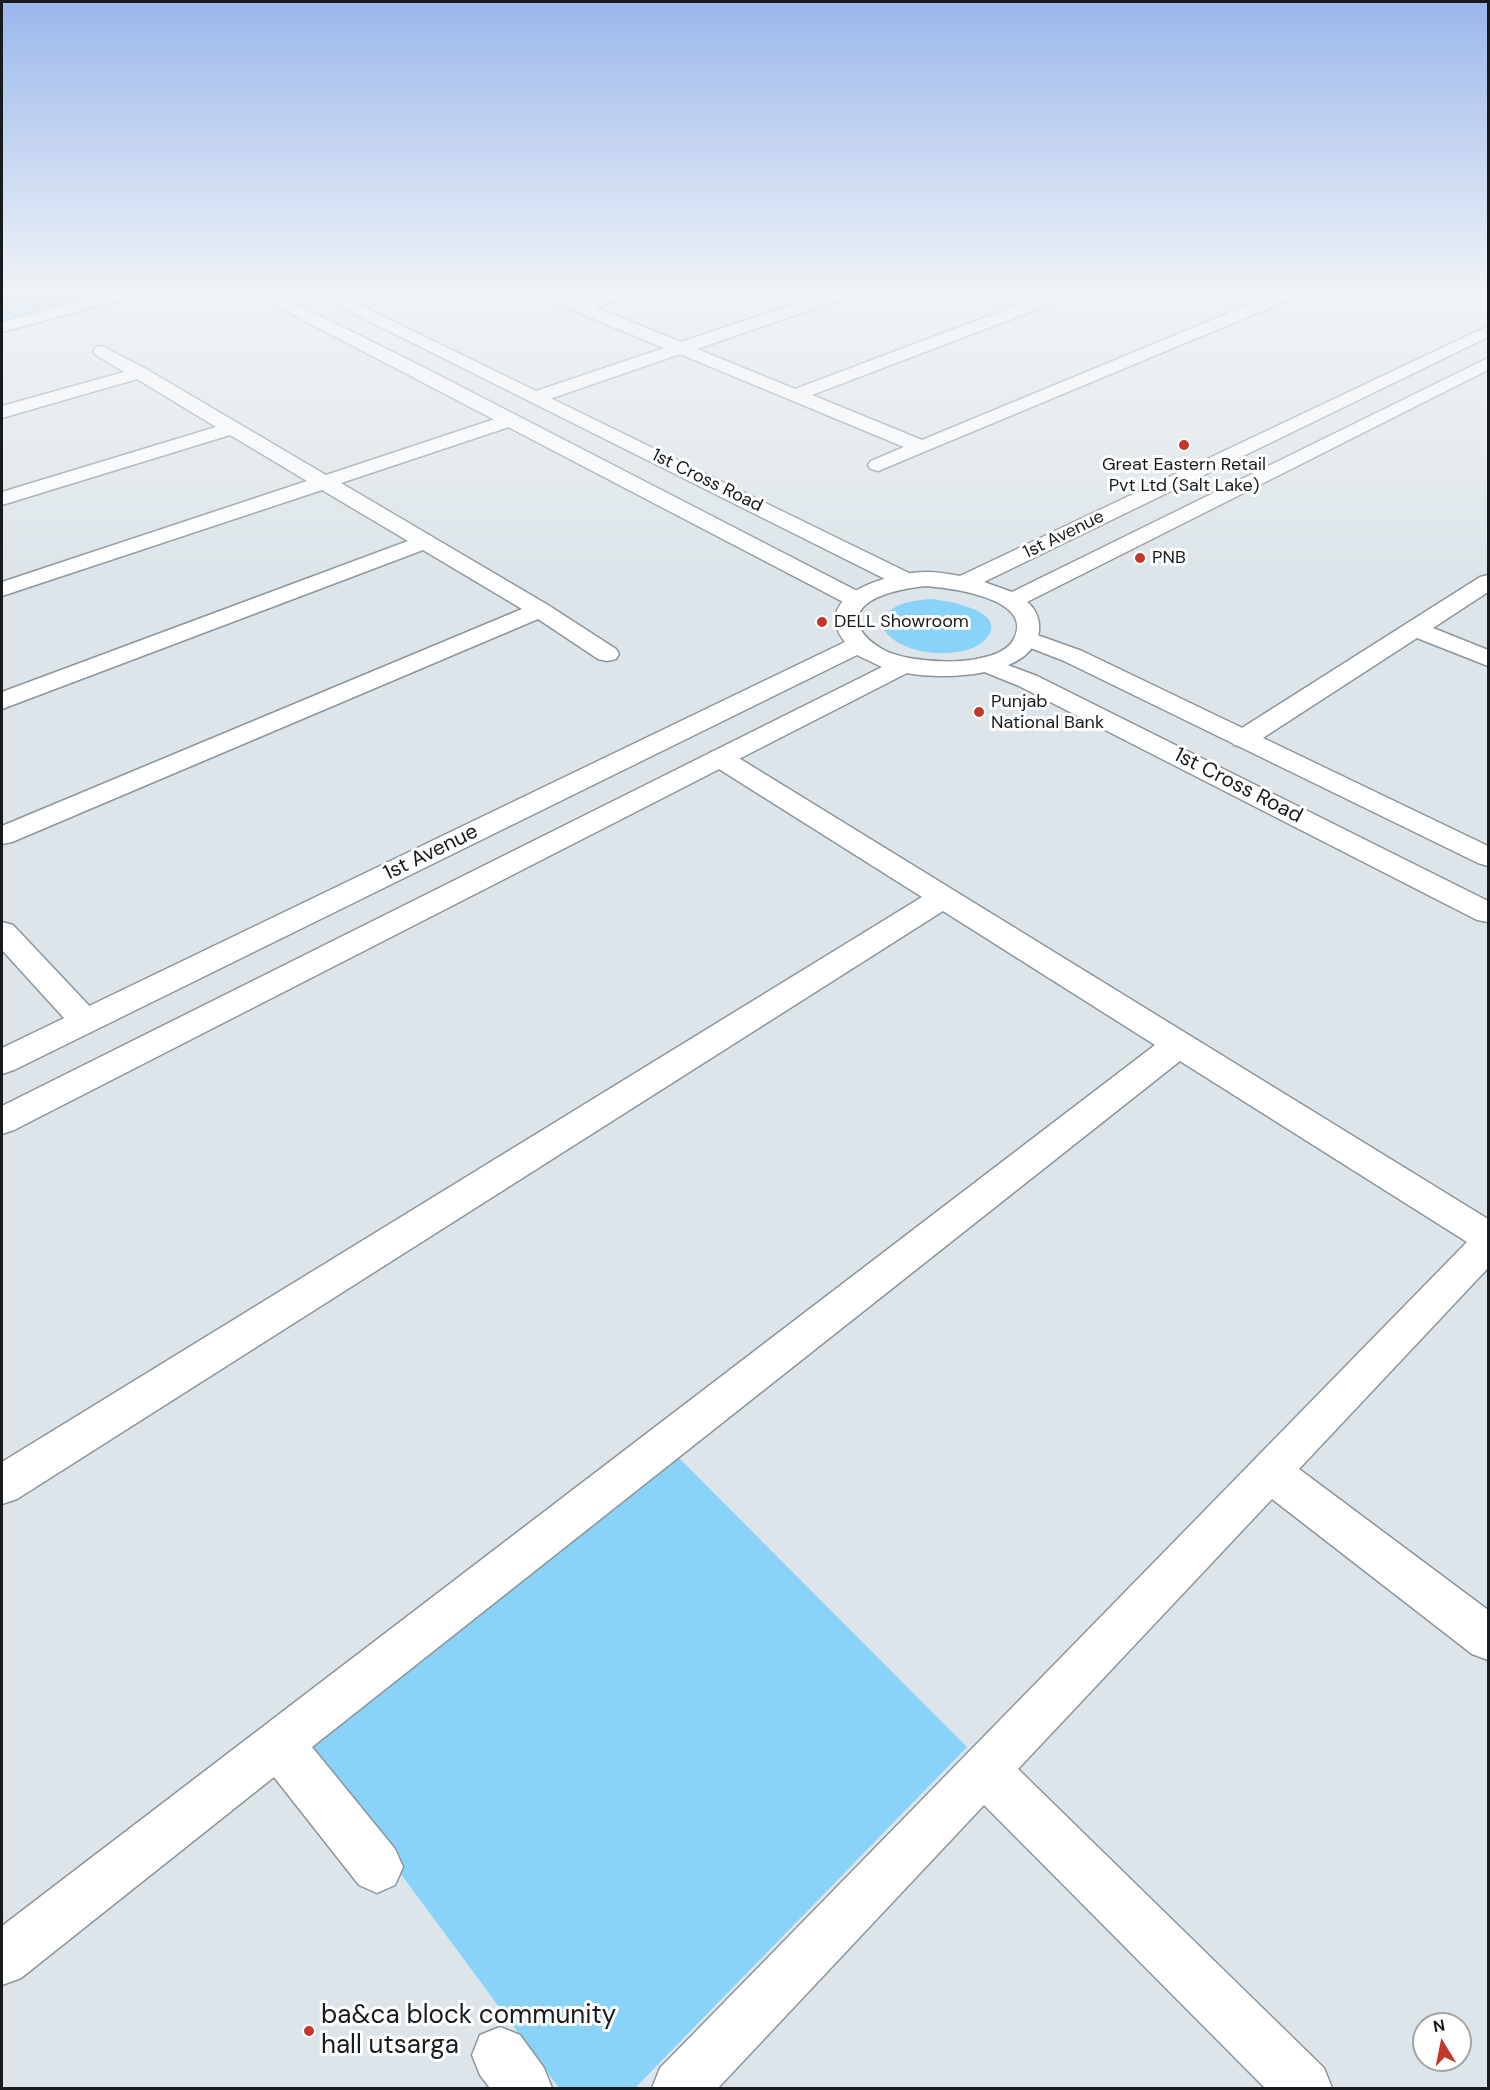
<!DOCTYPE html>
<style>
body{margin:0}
#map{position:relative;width:1490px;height:2090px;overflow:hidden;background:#dde5ea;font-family:"DM Sans",sans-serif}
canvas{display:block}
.frame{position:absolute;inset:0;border:3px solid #181b1d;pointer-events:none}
.north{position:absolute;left:1412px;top:2012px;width:60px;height:60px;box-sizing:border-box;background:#fff;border:2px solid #a3a4a5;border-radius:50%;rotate:350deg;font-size:16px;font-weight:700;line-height:24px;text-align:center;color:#181b1d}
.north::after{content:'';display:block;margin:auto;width:21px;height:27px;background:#c3362a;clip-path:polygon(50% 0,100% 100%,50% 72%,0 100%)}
</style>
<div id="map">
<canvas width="1490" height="2090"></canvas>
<div class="frame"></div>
<div class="north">N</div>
</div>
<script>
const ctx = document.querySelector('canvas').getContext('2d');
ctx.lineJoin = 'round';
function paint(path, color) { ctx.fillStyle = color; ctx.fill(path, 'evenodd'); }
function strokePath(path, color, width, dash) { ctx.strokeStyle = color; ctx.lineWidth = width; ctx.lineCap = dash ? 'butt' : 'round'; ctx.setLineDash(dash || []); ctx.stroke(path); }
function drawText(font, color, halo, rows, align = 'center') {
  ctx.font = font + ' "DM Sans",sans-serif'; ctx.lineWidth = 6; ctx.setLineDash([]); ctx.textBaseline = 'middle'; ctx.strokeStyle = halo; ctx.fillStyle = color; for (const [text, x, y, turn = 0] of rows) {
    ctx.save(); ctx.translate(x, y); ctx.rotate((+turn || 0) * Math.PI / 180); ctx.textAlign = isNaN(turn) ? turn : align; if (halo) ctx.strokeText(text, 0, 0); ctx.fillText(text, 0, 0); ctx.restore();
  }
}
paint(new Path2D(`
 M 2,288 L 137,288 L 2,324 Z
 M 930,599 C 945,600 1011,611 986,639 C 964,663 889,656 881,622 C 891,603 910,601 930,599 Z
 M 676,1455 L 967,1747 L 635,2088 L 559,2088 L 304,1743 Z`), '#89d3f9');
const minor = new Path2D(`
 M 525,288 L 548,288 L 580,301 L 622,288 L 648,288 L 646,291 L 595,307 L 681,342 L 842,288 L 867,288 L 865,291 L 697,349 L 795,389 L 1063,288 L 1087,288 L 1085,291 L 812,395 L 922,440 L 1289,288 L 1312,288 L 1310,291 L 878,471 L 871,469 L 868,465 L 871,461 L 904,447 L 680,354 L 544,401 L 530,401 L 528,397 L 530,393 L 664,348 L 527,291 Z
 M 102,346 L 146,369 L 326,475 L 504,416 L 518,416 L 521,420 L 518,424 L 341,483 L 548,605 L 616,649 L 619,654 L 616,659 L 607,661 L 598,659 L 538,619 L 12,842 L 2,844 L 2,826 L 522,609 L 423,550 L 2,709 L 2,692 L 408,541 L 322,490 L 2,596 L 2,582 L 307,481 L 230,435 L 2,505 L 2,492 L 216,427 L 137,379 L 2,418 L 2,406 L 124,372 L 96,355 L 93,351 L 96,347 Z
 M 1488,575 L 1488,592 L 1433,628 L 1488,650 L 1488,666 L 1417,638 L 1252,745 L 1243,747 L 1234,745 L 1230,739 L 1234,733 L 1480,577 Z
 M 720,750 L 729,752 L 1488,1219 L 1488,1268 L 1299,1469 L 1488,1610 L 1488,1660 L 1472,1654 L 1272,1499 L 1018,1769 L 1324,2068 L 1332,2088 L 1265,2088 L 984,1805 L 718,2088 L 652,2088 L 660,2068 L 1467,1242 L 1180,1061 L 312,1747 L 395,1849 L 403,1867 L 395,1885 L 377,1893 L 359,1885 L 274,1777 L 21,1978 L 2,1985 L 2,1926 L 1155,1045 L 943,911 L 17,1499 L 2,1504 L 2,1462 L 922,897 L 711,764 L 707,758 L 711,752 Z
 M 2,922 L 13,925 L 96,1013 L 101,1021 L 96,1029 L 85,1032 L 74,1029 L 2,950 Z
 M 500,2027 L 520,2035 L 544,2068 L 552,2088 L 490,2088 L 480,2075 L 472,2055 L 480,2035 Z`);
const tertiary = new Path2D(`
 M 127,288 L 155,288 L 153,291 L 2,332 L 2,322 Z
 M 242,288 L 264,288 L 423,367 L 865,595 L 869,600 L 865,605 L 857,607 L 849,605 Z
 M 303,288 L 325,288 L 915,576 L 918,581 L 915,586 L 907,588 L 899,586 Z
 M 1026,631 L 1082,651 L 1488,846 L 1488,866 L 1478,863 L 1064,661 L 1018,643 L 1014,638 L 1018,633 Z
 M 986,657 L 1037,676 L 1488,901 L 1488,922 L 1477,920 L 1019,686 L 977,669 L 974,664 L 977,659 Z`);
const secondary = new Path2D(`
 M 1488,326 L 1488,337 L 984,582 L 1012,592 L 1488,358 L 1488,370 L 1027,602 C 1036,609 1040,620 1039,631 C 1033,678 942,680 907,673 L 14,1130 L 2,1134 L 2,1106 L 882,667 L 857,655 L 14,1070 L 2,1074 L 2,1048 L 845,642 C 807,594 893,572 927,572 C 938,572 949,574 960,576 ZM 926,586 C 950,588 1035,598 1014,639 C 998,670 909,664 884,650 C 873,644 863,637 859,625 C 851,596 907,588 926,586 Z`);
strokePath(minor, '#8e9599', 3);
strokePath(tertiary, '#8e9599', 3);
strokePath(secondary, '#8e9599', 3);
paint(minor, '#fff');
paint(tertiary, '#fff');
paint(secondary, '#fff');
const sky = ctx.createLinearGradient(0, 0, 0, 581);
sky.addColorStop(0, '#9ab7ec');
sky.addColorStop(0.5, '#f0f3f6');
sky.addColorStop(1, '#f0f3f600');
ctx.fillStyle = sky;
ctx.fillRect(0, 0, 1490, 581);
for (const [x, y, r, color] of [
 [1184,445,6,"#c3362a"],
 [1140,558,6,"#c3362a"],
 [822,622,6,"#c3362a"],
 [979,712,6,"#c3362a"],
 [309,2031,6,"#c3362a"]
]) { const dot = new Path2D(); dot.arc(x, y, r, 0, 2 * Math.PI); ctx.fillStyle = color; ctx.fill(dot); strokePath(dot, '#fff', 2); }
drawText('18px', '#181b1d', '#fff', [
 ["Great Eastern Retail",1184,465,"center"],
 ["Pvt Ltd (Salt Lake)",1184,486,"center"],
 ["PNB",1152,558],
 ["DELL Showroom",834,622],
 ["Punjab",991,702],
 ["National Bank",991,723]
], 'left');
drawText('18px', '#181b1d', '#fff', [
 ["1st Cross Road",707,481,26],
 ["1st Avenue",1064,535,-26]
]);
drawText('21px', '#181b1d', '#fff', [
 ["1st Cross Road",1238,786,27],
 ["1st Avenue",431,853,-26]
]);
drawText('26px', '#181b1d', '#fff', [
 ["ba&ca block community",321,2016],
 ["hall utsarga",321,2046]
], 'left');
</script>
